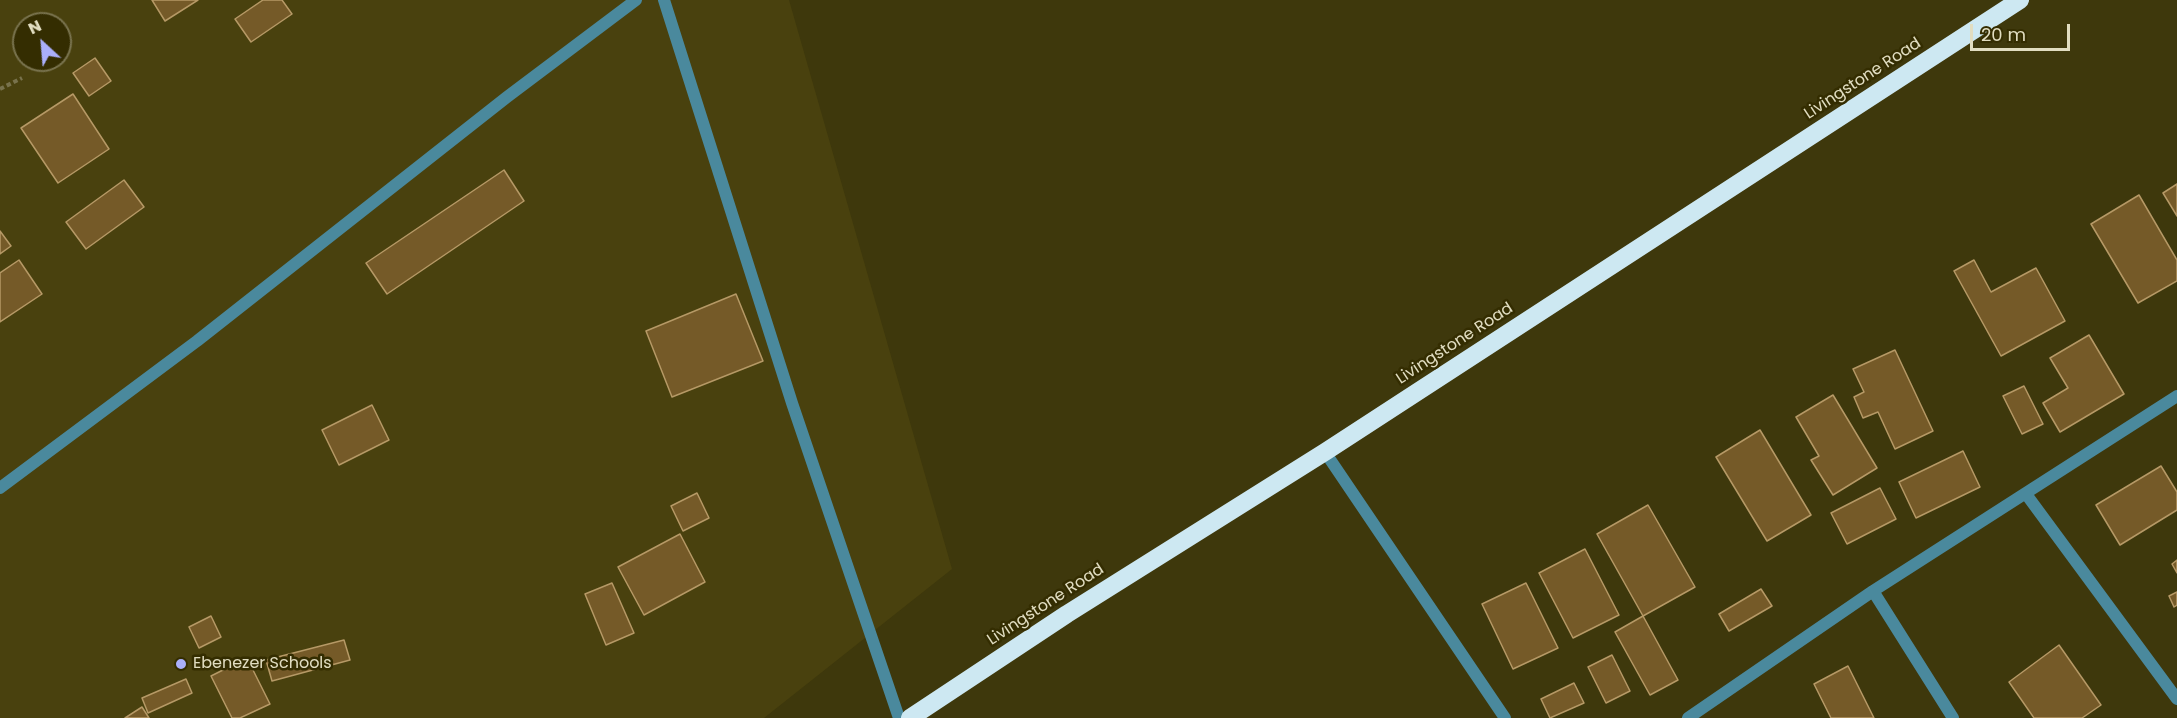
<!DOCTYPE html>
<style>
body{margin:0}
#map{position:relative;width:2177px;height:718px;overflow:hidden;background:#3e380c;font-family:Poppins,sans-serif}
canvas{display:block}
.north{position:absolute;left:12px;top:12px;width:60px;height:60px;box-sizing:border-box;background:#342d01;border:2px solid #79734e;border-radius:50%;rotate:334deg;font-size:16px;font-weight:700;line-height:24px;text-align:center;color:#e1ddc1}
.north::after{content:'';display:block;margin:auto;width:21px;height:27px;background:#aaaffb;clip-path:polygon(50% 0,100% 100%,50% 72%,0 100%)}
.scale{position:absolute;left:1970px;top:24px;width:100px;height:27px;box-sizing:border-box;border:3px solid #e1ddc1;border-top:0;padding-left:8px;font-size:18px;line-height:21px;white-space:nowrap;color:#e1ddc1;-webkit-text-stroke:4px #342d01;paint-order:stroke}
</style>
<div id="map">
<canvas width="2177" height="718"></canvas>
<div class="north">N</div>
<div class="scale">20 m</div>
</div>
<script>
const ctx = document.querySelector('canvas').getContext('2d');
ctx.lineJoin = 'round';
function paint(path, color) { ctx.fillStyle = color; ctx.fill(path, 'evenodd'); }
function strokePath(path, color, width, dash) { ctx.strokeStyle = color; ctx.lineWidth = width; ctx.lineCap = dash ? 'butt' : 'round'; ctx.setLineDash(dash || []); ctx.stroke(path); }
function drawText(font, color, halo, rows, align = 'center') {
  ctx.font = font + ' Poppins,sans-serif'; ctx.lineWidth = 5; ctx.setLineDash([]); ctx.textBaseline = 'middle'; ctx.strokeStyle = halo; ctx.fillStyle = color; for (const [text, x, y, turn = 0] of rows) {
    ctx.save(); ctx.translate(x, y); ctx.rotate((+turn || 0) * Math.PI / 180); ctx.textAlign = isNaN(turn) ? turn : align; if (halo) ctx.strokeText(text, 0, 0); ctx.fillText(text, 0, 0); ctx.restore();
  }
}
paint(new Path2D(`
 M 0,0 L 789,0 L 952,569 L 764,718 L 0,718 ZM 24,24 L 60,24 L 60,60 L 24,60 Z`), '#49410e');
const building = new Path2D(`
 M 152,0 L 198,0 L 165,21 Z
 M 263,0 L 282,0 L 292,14 L 251,42 L 235,19 Z
 M 95,58 L 111,81 L 89,96 L 73,73 Z
 M 73,94 L 109,149 L 58,183 L 21,128 Z
 M 504,170 L 524,201 L 387,294 L 366,263 Z
 M 124,180 L 144,207 L 86,249 L 66,222 Z
 M 2177,184 L 2177,216 L 2163,193 Z
 M 2139,195 L 2177,260 L 2177,281 L 2138,303 L 2091,224 Z
 M 0,231 L 11,246 L 0,254 Z
 M 19,260 L 42,294 L 0,322 L 0,273 Z
 M 1974,260 L 1991,292 L 2036,268 L 2065,321 L 2001,356 L 1954,271 Z
 M 736,294 L 763,361 L 672,397 L 646,331 Z
 M 2089,335 L 2124,394 L 2060,432 L 2043,403 L 2068,388 L 2050,358 Z
 M 1895,350 L 1933,431 L 1895,449 L 1878,412 L 1863,418 L 1854,397 L 1864,392 L 1853,369 Z
 M 2024,386 L 2043,424 L 2022,434 L 2003,396 Z
 M 1833,395 L 1877,468 L 1833,495 L 1811,460 L 1819,456 L 1796,417 Z
 M 372,405 L 389,440 L 339,465 L 322,430 Z
 M 1760,430 L 1811,515 L 1767,541 L 1716,457 Z
 M 1963,451 L 1980,487 L 1916,518 L 1899,482 Z
 M 2161,466 L 2177,492 L 2177,510 L 2120,545 L 2096,505 Z
 M 1880,488 L 1896,519 L 1847,544 L 1831,513 Z
 M 697,493 L 709,518 L 683,531 L 671,506 Z
 M 1648,505 L 1695,587 L 1643,616 L 1597,534 Z
 M 680,534 L 705,582 L 644,615 L 618,567 Z
 M 1585,549 L 1619,615 L 1573,638 L 1539,573 Z
 M 2177,560 L 2177,573 L 2172,564 Z
 M 612,583 L 634,633 L 606,645 L 585,594 Z
 M 1526,583 L 1558,648 L 1513,669 L 1482,604 Z
 M 1761,589 L 1772,606 L 1729,631 L 1719,614 Z
 M 2177,592 L 2177,605 L 2174,607 L 2169,596 Z
 M 211,616 L 221,637 L 199,648 L 189,627 Z
 M 1643,616 L 1678,680 L 1650,695 L 1615,632 Z
 M 344,640 L 350,660 L 272,681 L 266,660 Z
 M 2059,645 L 2101,705 L 2082,718 L 2034,718 L 2009,682 Z
 M 1612,655 L 1630,691 L 1606,703 L 1588,667 Z
 M 247,658 L 270,704 L 240,718 L 232,718 L 211,676 Z
 M 1848,666 L 1874,718 L 1831,718 L 1814,684 Z
 M 186,679 L 192,693 L 148,713 L 142,698 Z
 M 1574,683 L 1584,703 L 1550,718 L 1541,699 Z
 M 142,707 L 149,718 L 125,718 Z`);
paint(building, '#755a28');
strokePath(building, '#b69966', 1.5);
strokePath(new Path2D(`
 M 0,89 L 22,78`), '#78724c', 4, [4.5, 3]);
strokePath(new Path2D(`
 M 664,0 L 792,403 L 899,718
 M 1325,452 L 1505,718
 M 0,488 L 197,341 L 507,97 L 636,0
 M 2026,494 L 2177,699
 M 1873,591 L 1953,718
 M 1688,718 L 1873,591 L 2177,396`), '#4a899d', 12);
strokePath(new Path2D(`
 M 910,718 L 1067,614 L 1325,452 L 2020,0`), '#cde8f2', 18);
for (const [x, y, r, color] of [
 [181,664,6,"#aaaffb"]
]) { const dot = new Path2D(); dot.arc(x, y, r, 0, 2 * Math.PI); ctx.fillStyle = color; ctx.fill(dot); strokePath(dot, '#342d01', 2); }
drawText('16px', '#e1ddc1', '#342d01', [
 ["Livingstone Road",1863,79,-33],
 ["Livingstone Road",1455,344,-33],
 ["Livingstone Road",1046,605,-33]
]);
drawText('16px', '#e1ddc1', '#342d01', [
 ["Ebenezer Schools",193,664]
], 'left');
</script>
